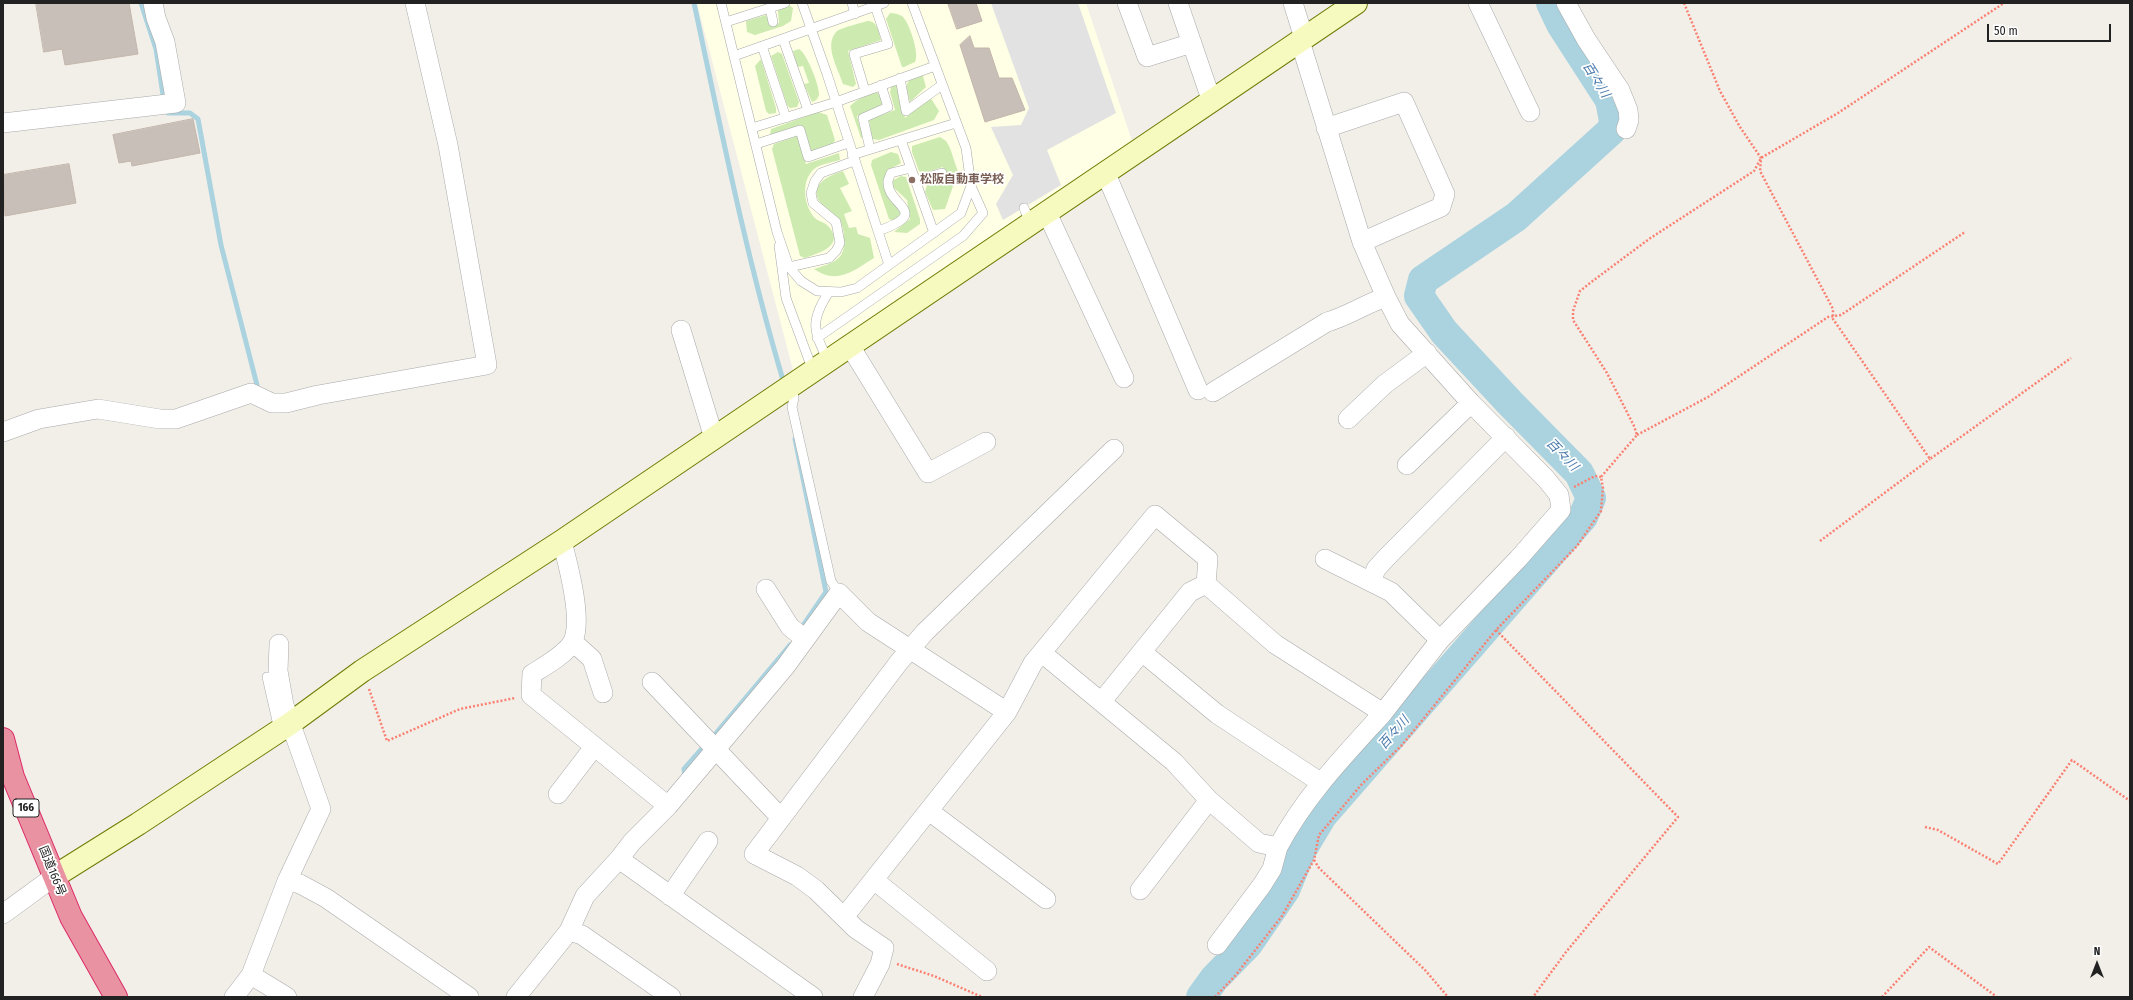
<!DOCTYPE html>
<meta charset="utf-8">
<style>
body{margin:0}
#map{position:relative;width:2133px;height:1000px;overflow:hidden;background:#f2efe9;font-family:"Fira Sans Condensed",sans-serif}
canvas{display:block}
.frame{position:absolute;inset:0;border:4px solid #222;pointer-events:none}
.north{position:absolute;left:2077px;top:944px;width:40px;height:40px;-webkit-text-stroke:3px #fff;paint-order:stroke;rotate:0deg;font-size:11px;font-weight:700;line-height:16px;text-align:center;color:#222}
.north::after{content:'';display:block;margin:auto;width:14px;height:18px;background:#222;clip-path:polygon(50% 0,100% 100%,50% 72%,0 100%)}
.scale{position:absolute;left:1987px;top:24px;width:124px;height:18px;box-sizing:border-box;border:2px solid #222;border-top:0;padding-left:5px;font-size:12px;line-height:14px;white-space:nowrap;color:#222;-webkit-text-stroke:3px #fff;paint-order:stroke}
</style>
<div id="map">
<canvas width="2133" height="1000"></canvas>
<div class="frame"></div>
<div class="north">N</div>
<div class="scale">50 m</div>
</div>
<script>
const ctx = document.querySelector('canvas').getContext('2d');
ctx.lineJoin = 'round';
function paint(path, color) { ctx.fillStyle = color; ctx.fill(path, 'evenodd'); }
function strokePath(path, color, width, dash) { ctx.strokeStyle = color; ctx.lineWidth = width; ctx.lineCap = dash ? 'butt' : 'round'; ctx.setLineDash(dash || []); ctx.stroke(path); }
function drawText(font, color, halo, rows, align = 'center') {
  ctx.font = font + ' "Fira Sans Condensed","Noto Sans JP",sans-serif'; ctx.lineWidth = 3.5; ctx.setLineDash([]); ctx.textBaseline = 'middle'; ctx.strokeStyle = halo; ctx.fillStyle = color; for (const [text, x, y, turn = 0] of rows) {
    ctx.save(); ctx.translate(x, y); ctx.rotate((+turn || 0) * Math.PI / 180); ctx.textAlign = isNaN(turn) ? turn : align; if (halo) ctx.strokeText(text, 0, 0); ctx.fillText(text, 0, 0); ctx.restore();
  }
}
paint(new Path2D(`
 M 697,3 L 1086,3 L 1133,144 L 793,370 Z`), '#ffffe5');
paint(new Path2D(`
 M 789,5 L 793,8 L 791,21 L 783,26 L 755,35 L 747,32 L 746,21 L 766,15 L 771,26 L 779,23 L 778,11 L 779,8 Z
 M 890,13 C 894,13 898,14 902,16 C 909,21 920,55 915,62 L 904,67 L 902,67 L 886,19 Z
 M 867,21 C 877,20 879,32 881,40 L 848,51 L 856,84 L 853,87 L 843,84 C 838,68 823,45 837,31 C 841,28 861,23 867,21 Z
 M 799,49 C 806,52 820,86 819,95 C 819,96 817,99 816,100 L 812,102 L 804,84 L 809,83 L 803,66 L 797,67 L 793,51 Z
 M 778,52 L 782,54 L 799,102 L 797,107 L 790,108 L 787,105 L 771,56 Z
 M 761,59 L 776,108 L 776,113 L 769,114 L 766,111 L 755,66 Z
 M 918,75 L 923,76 L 926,87 L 910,102 C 907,87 902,83 918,75 Z
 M 892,85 L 899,87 L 905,118 L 930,97 L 939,111 L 934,120 L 879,140 L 872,139 L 869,120 L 895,110 L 890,92 Z
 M 873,92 L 881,94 L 884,104 L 857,116 L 863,137 L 861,138 L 850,106 L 856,101 Z
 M 818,112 L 827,115 L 835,140 L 833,144 L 811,152 L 801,125 L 770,135 L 771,129 Z
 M 797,136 L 806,164 L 839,153 L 840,160 C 833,162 820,164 814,169 C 800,181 804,208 816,219 C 820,222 824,222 827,225 C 847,245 819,253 805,258 L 800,256 L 772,149 L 774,144 Z
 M 940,137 L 946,141 L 950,148 L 958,172 L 945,209 L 933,210 L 925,192 L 927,185 L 947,179 L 943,167 L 924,173 L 919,171 L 912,152 L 912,146 Z
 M 891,152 L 898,154 L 901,163 L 890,169 L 884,179 L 884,183 L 897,202 L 901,213 L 898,219 L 893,221 L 889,219 L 871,165 L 872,160 Z
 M 843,171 L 849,184 L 840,188 L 852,211 L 844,214 L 849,228 L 856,227 L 858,234 L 870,238 L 874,258 C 853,271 837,285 814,269 C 833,263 846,260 844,238 C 844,233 843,227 841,223 C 838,216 828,211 823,206 C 805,186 828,176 843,171 Z
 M 901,176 L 906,177 L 920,219 L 920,224 L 907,233 L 894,232 L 910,219 L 907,200 L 892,186 L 892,181 Z`), '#cdebb0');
paint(new Path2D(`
 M 991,3 L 1078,3 L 1116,113 L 1047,150 L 1061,185 L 1003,220 L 996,204 L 1013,175 L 991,127 L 1021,125 L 1029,108 Z`), '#e2e2e2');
strokePath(new Path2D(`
 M 141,3 L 156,49 L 164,101
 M 694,3 C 721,129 746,256 783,380
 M 168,113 L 190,113 L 198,119 L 221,245 L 257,385 L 256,391
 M 795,439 L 826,592 L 800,630
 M 712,738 L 790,645
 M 685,777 L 684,769 L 706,744`), '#aad3df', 5);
strokePath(new Path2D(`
 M 1201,997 L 1214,979 L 1248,944 L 1285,890 L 1301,851 L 1322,816 L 1583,517 L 1591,498 L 1579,473 L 1510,403 L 1444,332 L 1419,296 L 1423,280 L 1516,217 L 1612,130 L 1614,121 L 1610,100 L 1561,24 L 1551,3`), '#aad3df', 30);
const building = new Path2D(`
 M 36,3 L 129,3 L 138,54 L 65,65 L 62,49 L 44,52 Z
 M 948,3 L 976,3 L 982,21 L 957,29 Z
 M 970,36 L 974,48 L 989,48 L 999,78 L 1012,78 L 1025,110 L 985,122 L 960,45 Z
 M 193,119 L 200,153 L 132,166 L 131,161 L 119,163 L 113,135 Z
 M 69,164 L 76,203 L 5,216 L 3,175 Z`);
paint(building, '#c7bfb8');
strokePath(building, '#c4b6ab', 1);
const lane = new Path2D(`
 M 721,3 L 777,232 L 789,267 L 801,281 L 817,291 L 841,292 L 857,288 L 961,213 L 971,186 L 966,148 L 912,3
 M 802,3 L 827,74 L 889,265
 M 852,3 L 855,14
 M 770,8 L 773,22
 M 726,22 L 785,3
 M 783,39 L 808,110
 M 762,46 L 786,118
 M 734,56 L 884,3
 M 900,78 L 906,111 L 942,85
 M 865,91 L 854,54 L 888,44 L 875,6
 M 752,128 L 836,102 L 935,66
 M 901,140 L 934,233
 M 756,144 L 800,130 L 808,157 L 848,143
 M 870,149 L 863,118 L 888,107 L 881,85
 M 852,155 L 956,123
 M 915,181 L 942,173
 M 1024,208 L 1030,223
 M 878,231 C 933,212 887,206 888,182 C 888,179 890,176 891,173 L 911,168
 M 779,246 L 786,298 L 813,371
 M 789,267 L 829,258 L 836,251 L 840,243 L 836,222 L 813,203 L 811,193 L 815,181 L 821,173 L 854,161
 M 817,338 L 963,236 L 983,213 L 971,186
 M 828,361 C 814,331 809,322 829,292
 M 792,386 L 794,398 L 792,407 L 831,581 L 839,593
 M 267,677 L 279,730`);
const street = new Path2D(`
 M 1127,3 L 1147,57 L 1192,43
 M 1178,3 L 1212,102
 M 1293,3 L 1304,38
 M 1478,3 L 1530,112
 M 1566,3 L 1586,39 L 1620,90 L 1628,110 L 1629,120 L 1626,129
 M 3,123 L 176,103 L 165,42 L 156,18 L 153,3
 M 1326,128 L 1404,102 L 1445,194 L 1441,207 L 1362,242
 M 1106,174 L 1198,390
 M 1047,213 L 1124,378
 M 681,330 L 714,438
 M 850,346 L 928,473 L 986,442
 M 1213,392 L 1327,322 C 1348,316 1365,304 1386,297
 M 1348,419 L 1385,384 L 1427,353
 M 3,432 L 39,419 L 98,409 L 160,419 L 176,419 L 251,393 L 272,403 L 286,403 L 318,395 L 487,365 L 448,145 L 415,3
 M 1407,465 L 1471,403
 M 562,541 C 568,565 583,619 573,641 C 567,654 543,667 532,674 L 531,695 L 668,806 L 785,667 L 839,593 L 868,622 L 1007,712
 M 1325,559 L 1371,582
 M 766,589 L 790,627 L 804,638
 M 1440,640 L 1391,592 L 1371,582 L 1376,569 L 1386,558 L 1506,437
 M 573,642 L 592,659 L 603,693
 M 1142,652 L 1217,714 L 1320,782
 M 1042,653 L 1174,762 L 1209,800 L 1259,843 L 1278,847 C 1305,796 1344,756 1383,713
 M 652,682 L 781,818
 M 1102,701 L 1190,592 L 1206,584
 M 558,794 L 594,747
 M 929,811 L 1046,899
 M 619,859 L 813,997
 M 874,880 L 987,971
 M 287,881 L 300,884 L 326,898 L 469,997
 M 1140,890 L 1209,800
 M 670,896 L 708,841
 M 3,914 L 55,876
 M 844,917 L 1007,712 L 1033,663 L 1155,515 L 1208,559 L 1206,584 L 1275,644 L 1383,713 L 1440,640 L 1518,559 L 1561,510 L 1559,495 L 1546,479 L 1471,403 L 1400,324 L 1386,297 L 1362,242 L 1300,41
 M 569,931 L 582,935 L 671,997
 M 1217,945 L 1262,885 L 1272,869 L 1278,847
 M 251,975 L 287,997
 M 234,997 L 251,975 L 287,881 L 321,809 L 284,705 L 278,671 L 279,644
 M 516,997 L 569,931 L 585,896 L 619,859 L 632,842 L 668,806
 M 863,997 L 880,964 L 884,948 L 856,929 L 816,890 L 797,876 L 754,854 L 899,662 L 925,632 L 1114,449`);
const secondary = new Path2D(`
 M 55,876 L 138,824 L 291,723 L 362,671 L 562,541 L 1356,3`);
const highway = new Path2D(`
 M 3,739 L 13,777 L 71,917 L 116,997`);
strokePath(lane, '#a9a9a9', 10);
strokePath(street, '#a9a9a9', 20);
strokePath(secondary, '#707d05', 24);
strokePath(highway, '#dc2a67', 24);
strokePath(new Path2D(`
 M 1684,3 L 1720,91 L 1740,127 L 1761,158 L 1760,171 L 1833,309 L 1833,319 L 1930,459 L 2071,358
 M 1637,435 L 1708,397 L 1828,317 L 1841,315 L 1965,232
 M 1574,487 L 1595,476 L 1601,477
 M 1820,541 L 1930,459
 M 1496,630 L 1678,817 L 1566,952 L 1533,997
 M 369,689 L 387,741 L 460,709 L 515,698
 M 1925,827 L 1938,830 L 1998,864 L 2072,760 L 2130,801
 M 1314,860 L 1319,868 L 1425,970 L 1448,997
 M 897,964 L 934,976 L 982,997
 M 1215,997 L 1235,976 L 1282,916 L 1314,860 L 1319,835 L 1362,784 L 1402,745 L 1496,630 L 1577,546 L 1601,511 L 1603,488 L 1601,477 L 1637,435 L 1634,426 L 1607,373 L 1573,320 L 1573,311 L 1580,291 L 1590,283 L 1649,239 L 1754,171 L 1761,158 L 1838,113 L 2004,3
 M 1882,997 L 1929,947 L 1997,997`), '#fa8072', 2.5, [2, 2]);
strokePath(lane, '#fff', 9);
strokePath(street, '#fff', 19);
strokePath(secondary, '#f7fabf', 22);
strokePath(highway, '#e892a2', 22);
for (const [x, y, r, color] of [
 [912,180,4,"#8d6e63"]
]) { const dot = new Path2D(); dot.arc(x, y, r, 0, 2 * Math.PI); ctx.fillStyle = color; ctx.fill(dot); strokePath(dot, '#fff', 1.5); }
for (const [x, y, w] of [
 [26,808,26]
]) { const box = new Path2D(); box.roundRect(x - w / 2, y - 9, w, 18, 3); ctx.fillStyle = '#fff'; ctx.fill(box); strokePath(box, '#222', 1); }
drawText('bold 11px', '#222', null, [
 ["166",26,808]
]);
drawText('bold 12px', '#785e54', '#fff', [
 ["松阪自動車学校",920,180]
], 'left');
drawText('12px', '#222', '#fff', [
 ["国道166号",52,871,68]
]);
drawText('italic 13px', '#4a7aab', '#fff', [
 ["百々川",1596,80,58],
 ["百々川",1562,455,46],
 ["百々川",1394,733,-49]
]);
</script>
